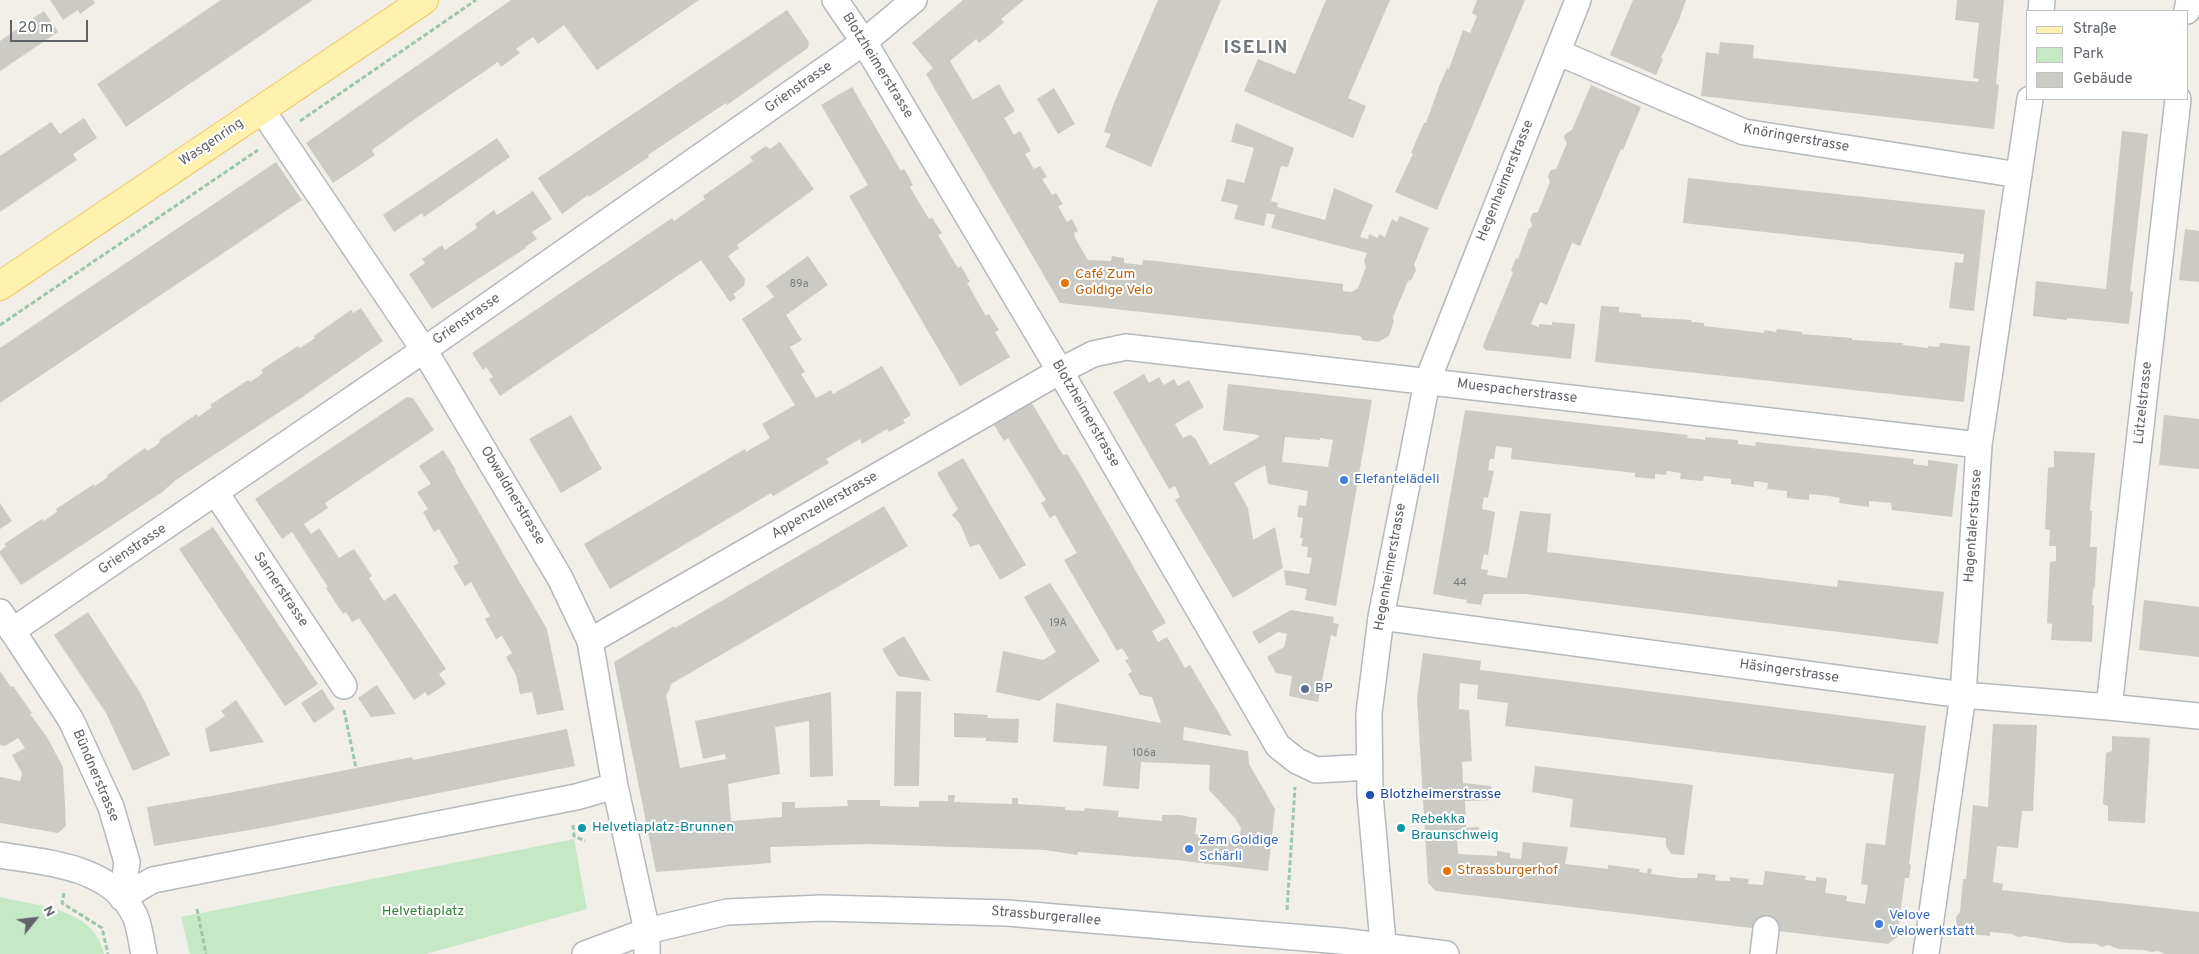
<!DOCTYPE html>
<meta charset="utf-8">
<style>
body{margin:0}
#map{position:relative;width:2199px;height:954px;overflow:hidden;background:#f1efe8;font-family:Overpass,sans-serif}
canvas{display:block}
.legend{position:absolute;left:2026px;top:10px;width:162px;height:90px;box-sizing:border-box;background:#fff;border:1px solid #bfc1c3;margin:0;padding:6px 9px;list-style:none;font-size:15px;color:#5f6368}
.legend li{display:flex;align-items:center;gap:10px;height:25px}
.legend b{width:25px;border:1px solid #bfc1c3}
.north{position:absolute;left:10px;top:894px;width:50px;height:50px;-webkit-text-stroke:4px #fff;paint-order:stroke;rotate:61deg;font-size:14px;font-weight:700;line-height:20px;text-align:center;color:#5f6368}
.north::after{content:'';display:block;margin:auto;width:18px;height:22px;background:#5f6368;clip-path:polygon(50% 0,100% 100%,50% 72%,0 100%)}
.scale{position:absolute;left:10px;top:20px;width:78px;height:22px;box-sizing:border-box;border:2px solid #5f6368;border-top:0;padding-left:6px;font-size:15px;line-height:18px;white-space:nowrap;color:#5f6368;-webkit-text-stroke:4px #fff;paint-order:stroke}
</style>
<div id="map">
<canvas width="2199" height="954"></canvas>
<ul class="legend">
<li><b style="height:6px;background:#fff2af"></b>Straße</li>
<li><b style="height:14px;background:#c5e8c5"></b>Park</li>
<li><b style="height:14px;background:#cccac5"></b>Gebäude</li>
</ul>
<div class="north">N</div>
<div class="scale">20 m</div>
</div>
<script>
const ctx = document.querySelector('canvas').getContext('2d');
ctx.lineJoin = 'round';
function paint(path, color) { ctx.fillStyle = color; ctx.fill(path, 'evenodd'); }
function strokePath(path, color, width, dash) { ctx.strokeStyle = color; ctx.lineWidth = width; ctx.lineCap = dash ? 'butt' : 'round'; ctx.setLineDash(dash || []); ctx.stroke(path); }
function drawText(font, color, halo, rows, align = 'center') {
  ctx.font = font + ' Overpass,sans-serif'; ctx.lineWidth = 4; ctx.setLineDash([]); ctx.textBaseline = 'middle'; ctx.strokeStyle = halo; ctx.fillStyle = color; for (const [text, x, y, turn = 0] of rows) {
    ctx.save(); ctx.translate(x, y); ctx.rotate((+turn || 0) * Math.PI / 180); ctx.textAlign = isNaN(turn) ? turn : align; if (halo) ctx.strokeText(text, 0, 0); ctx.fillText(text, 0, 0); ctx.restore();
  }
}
paint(new Path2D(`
 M 574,839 L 587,909 L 426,954 L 190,954 L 181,917 Z
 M 0,897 C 37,906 95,908 104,954 L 0,954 Z`), '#c5e8c5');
paint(new Path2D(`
 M 50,0 L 93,0 L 95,3 L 80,14 L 78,10 L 63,20 Z
 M 221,0 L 313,0 L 126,127 L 97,84 Z
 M 511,0 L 699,0 L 597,70 L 564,25 L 538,44 L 533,37 L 516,49 L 520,53 L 501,67 L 498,62 L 412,121 L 372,150 L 375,155 L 333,183 L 306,143 Z
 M 963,0 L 1024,0 L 1001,19 L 1004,22 L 992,33 L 979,43 L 976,39 L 950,61 L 973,100 L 999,84 L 1015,111 L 1004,118 L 1014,135 L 1020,131 L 1031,151 L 1025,154 L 1034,169 L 1040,166 L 1047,177 L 1042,179 L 1052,195 L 1056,193 L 1063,204 L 1058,206 L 1067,222 L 1072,219 L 1078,231 L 1074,233 L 1075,238 L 1088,260 L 1111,261 L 1112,256 L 1124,258 L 1124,263 L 1142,265 L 1143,260 L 1156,261 L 1343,284 L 1343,291 L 1352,292 L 1358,288 L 1366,267 L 1364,261 L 1367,253 L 1271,228 L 1275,215 L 1267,213 L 1264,226 L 1234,219 L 1238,205 L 1221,201 L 1227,179 L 1244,183 L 1254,148 L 1231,142 L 1236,123 L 1294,148 L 1288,167 L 1281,166 L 1271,201 L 1278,203 L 1277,207 L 1325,220 L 1334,188 L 1373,205 L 1360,237 L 1368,239 L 1369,234 L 1378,238 L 1379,234 L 1385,237 L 1392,219 L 1397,222 L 1400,216 L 1429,228 L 1414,265 L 1416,270 L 1412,279 L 1408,281 L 1393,317 L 1394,321 L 1389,336 L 1378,342 L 1363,340 L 1360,336 L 1060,303 L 926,74 L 933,68 L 912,43 Z
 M 1158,0 L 1221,0 L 1151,167 L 1105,147 L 1111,134 L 1104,132 L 1114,103 Z
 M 1326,0 L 1390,0 L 1348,98 L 1366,106 L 1353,138 L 1244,91 L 1258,59 L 1295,74 Z
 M 1477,0 L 1525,0 L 1437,210 L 1395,192 L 1413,154 L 1411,153 L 1424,123 L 1426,123 L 1440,84 L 1447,68 L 1449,69 L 1463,30 L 1470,33 L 1477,16 L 1472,13 Z
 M 1633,0 L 1686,0 L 1679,20 L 1661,58 L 1663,59 L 1656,75 L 1610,55 Z
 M 1957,0 L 2004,0 L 1996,84 L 1999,85 L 1994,129 L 1701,96 L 1706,52 L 1719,54 L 1720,42 L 1754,45 L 1753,58 L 1978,82 L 1979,79 L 1973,78 L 1979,23 L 1955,20 Z
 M 787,10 L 809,42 L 808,48 L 727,105 L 726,103 L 648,155 L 649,157 L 589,197 L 588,195 L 562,214 L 538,178 Z
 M 44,11 L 58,32 L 0,71 L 0,41 Z
 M 1591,85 L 1641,107 L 1623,150 L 1621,149 L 1580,246 L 1572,243 L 1547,305 L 1540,302 L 1531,324 L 1539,327 L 1539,324 L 1552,325 L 1552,322 L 1575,324 L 1571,359 L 1486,350 L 1483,347 L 1484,343 L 1513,273 L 1511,270 L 1516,258 L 1518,259 L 1529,228 L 1531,228 L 1532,225 L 1530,219 L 1533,213 L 1538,212 L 1550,182 L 1548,177 L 1549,173 L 1551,170 L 1556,169 L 1567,143 L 1564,138 L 1565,134 L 1572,130 Z
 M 852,87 L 901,171 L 904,169 L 909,177 L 913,185 L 910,187 L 929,219 L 932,218 L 942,233 L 938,235 L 958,268 L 961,266 L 970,282 L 967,283 L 986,316 L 989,314 L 999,330 L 995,332 L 1010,357 L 960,386 L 849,196 L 868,185 L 821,105 Z
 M 1054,88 L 1075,124 L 1058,134 L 1037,99 Z
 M 84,118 L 97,138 L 73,154 L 77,160 L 0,212 L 0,156 L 51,122 L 60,134 Z
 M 2122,131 L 2148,134 L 2130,291 L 2133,292 L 2129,324 L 2067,318 L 2067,320 L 2033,316 L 2036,281 L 2106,289 Z
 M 497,138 L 510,157 L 424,217 L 422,213 L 394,232 L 383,215 Z
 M 780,142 L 814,189 L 737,245 L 739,248 L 728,256 L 745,279 L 744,286 L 733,294 L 736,298 L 730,302 L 701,260 L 500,396 L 489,379 L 493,377 L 486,367 L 483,370 L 472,353 L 672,218 L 674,221 L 705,199 L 703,196 L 753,161 L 750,157 L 766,146 L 770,149 Z
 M 276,162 L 302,200 L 0,403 L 0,348 Z
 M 1688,178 L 1985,210 L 1974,311 L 1949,308 L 1955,262 L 1963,263 L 1964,254 L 1683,223 Z
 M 533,191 L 552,219 L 532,232 L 537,239 L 525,247 L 526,248 L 432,309 L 409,274 L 425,263 L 422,259 L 442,245 L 445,250 L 477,228 L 475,224 L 494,210 L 497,215 Z
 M 2185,229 L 2199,231 L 2199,282 L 2179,280 Z
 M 808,256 L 828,285 L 786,315 L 802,340 L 790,347 L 805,372 L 801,374 L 816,398 L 831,390 L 833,394 L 882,366 L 911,415 L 903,420 L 905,423 L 889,432 L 887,429 L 862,444 L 860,439 L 826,459 L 829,463 L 773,496 L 771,493 L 610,589 L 584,544 L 745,449 L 746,452 L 770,438 L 762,424 L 795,405 L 742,319 L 774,297 L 766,286 Z
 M 1601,306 L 1619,307 L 1619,312 L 1641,314 L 1641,317 L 1692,320 L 1691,322 L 1704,323 L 1704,326 L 1764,333 L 1764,330 L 1776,332 L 1777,329 L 1802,332 L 1802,334 L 1852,338 L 1852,340 L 1903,343 L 1903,345 L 1928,348 L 1928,346 L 1939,347 L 1940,343 L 1970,346 L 1964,402 L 1595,362 Z
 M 361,308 L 383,341 L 304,396 L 176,480 L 161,493 L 21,585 L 0,554 L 0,551 L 6,546 L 4,544 L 42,519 L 44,521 L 57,512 L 56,509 L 94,484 L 95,486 L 108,477 L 107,475 L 145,448 L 147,451 L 154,447 L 160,442 L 159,440 L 197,414 L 198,417 L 212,407 L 210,405 L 248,380 L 250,382 L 263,373 L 261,370 L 298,346 L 300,348 L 315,338 L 314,336 L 351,310 L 353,313 Z
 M 1144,374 L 1149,383 L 1159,377 L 1164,385 L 1174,379 L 1178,386 L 1189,380 L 1204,407 L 1175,424 L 1183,438 L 1190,435 L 1195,438 L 1210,465 L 1259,437 L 1259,435 L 1223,430 L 1228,384 L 1372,400 L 1336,606 L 1305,600 L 1307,589 L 1286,585 L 1284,570 L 1309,574 L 1312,558 L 1307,557 L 1308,547 L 1301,546 L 1303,538 L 1300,538 L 1303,518 L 1297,517 L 1299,505 L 1306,506 L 1308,491 L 1268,484 L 1265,465 L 1234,483 L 1248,508 L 1253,540 L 1275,527 L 1283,568 L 1233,598 L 1175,500 L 1180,497 L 1175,486 L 1169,489 L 1113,392 ZM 1285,437 L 1320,440 L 1320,438 L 1333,440 L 1328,467 L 1282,462 Z
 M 407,397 L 413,398 L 434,430 L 325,503 L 328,508 L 304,524 L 311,534 L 319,528 L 339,558 L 354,549 L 372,576 L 369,578 L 384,601 L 395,593 L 446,669 L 439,674 L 446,684 L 428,696 L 425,692 L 414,700 L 359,618 L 352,622 L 346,612 L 343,614 L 326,588 L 328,587 L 292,532 L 282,539 L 255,499 Z
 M 1030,400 L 1063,455 L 1067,454 L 1078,471 L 1166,623 L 1152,631 L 1158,642 L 1167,637 L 1185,668 L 1190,665 L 1232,736 L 1184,727 L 1183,740 L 1248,751 L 1249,764 L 1275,809 L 1268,871 L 1176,860 L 1078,852 L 1077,855 L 1045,850 L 867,844 L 770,847 L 771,863 L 656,872 L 614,662 L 674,626 L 675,628 L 884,506 L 908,546 L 671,684 L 669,691 L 666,695 L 680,768 L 726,759 L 725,754 L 703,759 L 695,721 L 831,692 L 833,776 L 810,777 L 809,721 L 775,727 L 780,774 L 728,784 L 731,821 L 782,817 L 782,802 L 795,802 L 795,808 L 848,806 L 847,800 L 880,800 L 880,806 L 919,807 L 919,801 L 948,801 L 948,795 L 955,795 L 954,802 L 1012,804 L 1012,798 L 1018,798 L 1018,804 L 1065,807 L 1065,810 L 1084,811 L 1085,808 L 1119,811 L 1118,817 L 1162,821 L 1162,815 L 1180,815 L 1197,818 L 1195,834 L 1239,840 L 1241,828 L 1235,818 L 1209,790 L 1210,765 L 1141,762 L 1139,789 L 1103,786 L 1107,746 L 1053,742 L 1056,703 L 1161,723 L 1152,697 L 1140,695 L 1128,674 L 1132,671 L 1125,660 L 1129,659 L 1122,648 L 1117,651 L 1064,560 L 1077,553 L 1055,515 L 1050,518 L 1041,503 L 1046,500 L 1008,438 L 1004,441 L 992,422 Z
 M 1465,410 L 1688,435 L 1687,438 L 1699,439 L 1705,440 L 1705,437 L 1738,440 L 1738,444 L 1755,446 L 1756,442 L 1914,459 L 1913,464 L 1928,466 L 1928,460 L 1958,464 L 1952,517 L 1892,510 L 1891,503 L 1869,501 L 1869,507 L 1839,503 L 1840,498 L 1829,496 L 1809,494 L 1809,500 L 1787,498 L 1787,491 L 1767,489 L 1768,483 L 1754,481 L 1754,487 L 1731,484 L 1731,479 L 1704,476 L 1703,481 L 1680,479 L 1681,473 L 1667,471 L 1666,475 L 1655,474 L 1655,479 L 1635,477 L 1635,473 L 1511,459 L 1512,448 L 1496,446 L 1494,459 L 1490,459 L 1488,470 L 1494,471 L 1488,498 L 1484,497 L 1482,509 L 1495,512 L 1488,555 L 1484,554 L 1481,569 L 1488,570 L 1487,575 L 1507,578 L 1520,511 L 1551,514 L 1547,552 L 1837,587 L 1838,580 L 1944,592 L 1938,644 L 1526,594 L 1484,594 L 1481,605 L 1466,603 L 1467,600 L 1433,594 Z
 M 571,415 L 602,469 L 561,493 L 529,439 Z
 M 2164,415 L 2199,419 L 2199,469 L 2159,465 Z
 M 443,450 L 456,470 L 455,471 L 547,629 L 564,710 L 537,715 L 532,692 L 520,694 L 516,675 L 506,657 L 512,653 L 502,636 L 496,639 L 485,619 L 490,616 L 471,582 L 465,586 L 453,566 L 459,563 L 439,529 L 434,532 L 423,512 L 428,509 L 417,492 L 431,484 L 419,466 Z
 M 2054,451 L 2095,453 L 2090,511 L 2092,511 L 2090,547 L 2097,547 L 2095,585 L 2093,591 L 2092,605 L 2094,605 L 2092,642 L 2051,640 L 2052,624 L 2047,623 L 2050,562 L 2056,561 L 2056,546 L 2049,546 L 2050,530 L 2045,529 L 2048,468 L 2054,467 Z
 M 963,458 L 1026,565 L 1000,580 L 979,544 L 970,547 L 960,524 L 952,515 L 958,509 L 937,473 Z
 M 0,503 L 12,521 L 0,529 Z
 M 213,527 L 318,684 L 285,706 L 179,549 Z
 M 1050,583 L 1100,661 L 1039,701 L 996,692 L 1003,651 L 1043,660 L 1056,652 L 1024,597 Z
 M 2144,600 L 2199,607 L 2199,657 L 2139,650 Z
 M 1291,610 L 1334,617 L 1333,623 L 1339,624 L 1336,637 L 1331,635 L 1318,702 L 1289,696 L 1292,676 L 1276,673 L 1267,657 L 1284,647 L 1287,634 L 1278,632 L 1259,644 L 1252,632 Z
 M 88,612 L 141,694 L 170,755 L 133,771 L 106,713 L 54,635 Z
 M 904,636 L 931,681 L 898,676 L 882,649 Z
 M 1423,653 L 1481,661 L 1480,670 L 1926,726 L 1911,849 L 1909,864 L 1911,865 L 1909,878 L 1905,878 L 1897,937 L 1888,944 L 1436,891 L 1428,883 L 1417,698 ZM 1460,683 L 1478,685 L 1477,699 L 1508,703 L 1505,726 L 1894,774 L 1885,845 L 1866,843 L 1861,884 L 1868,885 L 1865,904 L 1846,901 L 1847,896 L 1825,893 L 1827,880 L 1825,878 L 1816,877 L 1816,881 L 1805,880 L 1806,876 L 1765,871 L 1763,885 L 1748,884 L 1749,879 L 1730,877 L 1730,881 L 1722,881 L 1715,880 L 1716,875 L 1698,873 L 1697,878 L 1681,878 L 1651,874 L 1652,869 L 1648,868 L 1647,873 L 1639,872 L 1640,869 L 1608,865 L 1608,869 L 1565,864 L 1568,847 L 1523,842 L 1521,859 L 1510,858 L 1510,853 L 1497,851 L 1497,856 L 1458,854 L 1457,838 L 1478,837 L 1479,827 L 1466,828 L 1465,801 L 1492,800 L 1491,786 L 1463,783 L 1462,762 L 1472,761 L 1469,710 L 1459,709 Z
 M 0,671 L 11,687 L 13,686 L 32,713 L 30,714 L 47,737 L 63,767 L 66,826 L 58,833 L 0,823 L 0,777 L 20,781 L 22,773 L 12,755 L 25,748 L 18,738 L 5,746 L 0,745 Z
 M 377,685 L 396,714 L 371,717 L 358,698 Z
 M 322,689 L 335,709 L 314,723 L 301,703 Z
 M 896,691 L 921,692 L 919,786 L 894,786 Z
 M 236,700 L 264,742 L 210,752 L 205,729 L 225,716 L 221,711 Z
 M 954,713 L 988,715 L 987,718 L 1019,719 L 1018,743 L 986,741 L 986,738 L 954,737 Z
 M 1993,724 L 2037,725 L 2033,811 L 2022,811 L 2018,848 L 1997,846 L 1993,882 L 2003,884 L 2002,890 L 2199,912 L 2199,954 L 2165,954 L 2158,951 L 2151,952 L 2145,950 L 2118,949 L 2108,945 L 2102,947 L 2096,944 L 2068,943 L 2025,936 L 2018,937 L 2012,934 L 1990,932 L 1990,936 L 1972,934 L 1972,929 L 1957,928 L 1956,917 L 1960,912 L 1963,879 L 1966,879 L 1973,805 L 1988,807 Z
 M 567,729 L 575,766 L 267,827 L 154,846 L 147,807 L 229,793 L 412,757 L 413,760 Z
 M 2112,736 L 2150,738 L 2145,823 L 2108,821 L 2108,806 L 2103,804 L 2106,753 L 2112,751 Z
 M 1535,766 L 1693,785 L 1684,855 L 1671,854 L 1666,846 L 1666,838 L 1570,827 L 1573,799 L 1532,792 Z`), '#cccac5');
const minor = new Path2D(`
 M 835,0 L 864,42 L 1060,371 L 1278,746 L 1297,761 L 1316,770 L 1370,767
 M 2041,11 L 2042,0
 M 2187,11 L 2189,0
 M 1557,52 L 1744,132 L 2019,175
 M 262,110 L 424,350 L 560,578 L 590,641 L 615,786 L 647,931 L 647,954
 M 216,493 L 344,686
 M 0,612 L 71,720 L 111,807 L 127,862 L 122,898
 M 1381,617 L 1963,695 L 2109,707 L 2199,716
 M 12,631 L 424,350 L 864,42 L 914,0
 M 590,641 L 1060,371 L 1093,354 L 1126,347 L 1979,445
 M 2109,707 L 2178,99
 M 0,855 C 47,863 112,866 135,916 C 140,927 141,942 144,954
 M 122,898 L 153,880 L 576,797 L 615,786
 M 585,954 L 647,931 L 727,912 L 822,908 L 1007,913 L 1341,941 L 1446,954
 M 1384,954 L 1370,795 L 1369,713 L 1381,617 L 1427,382 L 1578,0
 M 1763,954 L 1766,929
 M 1926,954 L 1963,695 L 1979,445 L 2030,99`);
const major = new Path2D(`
 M 0,286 L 424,0`);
strokePath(minor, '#b5b8bc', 28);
strokePath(major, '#f2c960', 30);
strokePath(new Path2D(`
 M 300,121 L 476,0
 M 0,325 L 258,150
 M 344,710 L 356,768
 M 573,825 L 574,836 L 585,841
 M 64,893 L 62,903 L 102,928 L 108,954
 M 197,909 L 206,954
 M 1287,910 L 1295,787`), '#9cc7a9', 3, [5, 2.5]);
strokePath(minor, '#fff', 25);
strokePath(major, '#fff2af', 28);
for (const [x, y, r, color] of [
 [1065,283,5,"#e8710a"],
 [1344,480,5,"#3f7fe0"],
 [1305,689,5,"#5c6f8a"],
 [1370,795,5,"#1a4fb4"],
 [582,828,5,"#0f9aa8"],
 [1401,828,5,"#0f9aa8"],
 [1189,849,5,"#3f7fe0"],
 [1447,871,5,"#e8710a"],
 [1879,924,5,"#3f7fe0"]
]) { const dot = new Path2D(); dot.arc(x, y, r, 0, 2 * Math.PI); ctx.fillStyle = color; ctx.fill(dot); strokePath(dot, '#fff', 2); }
drawText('11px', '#7a7d7f', null, [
 ["89a",799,285],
 ["44",1460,584],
 ["19A",1058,624],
 ["106a",1144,754]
]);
drawText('14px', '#5f6368', '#fff', [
 ["Blotzheimerstrasse",877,66,58],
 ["Grienstrasse",799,88,-35],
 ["Knöringerstrasse",1796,139,10],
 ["Wasgenring",212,143,-34],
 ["Hegenheimerstrasse",1506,181,-68],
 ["Grienstrasse",467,320,-35],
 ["Muespacherstrasse",1517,392,7],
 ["Lützelstrasse",2144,403,-84],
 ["Blotzheimerstrasse",1085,414,60],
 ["Obwaldnerstrasse",512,496,59],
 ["Appenzellerstrasse",825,506,-30],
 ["Hagentalerstrasse",1974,526,-86],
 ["Grienstrasse",133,550,-34],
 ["Hegenheimerstrasse",1391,567,-80],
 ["Sarnerstrasse",280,590,56],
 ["Häsingerstrasse",1789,672,8],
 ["Bündnerstrasse",95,776,67],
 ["Strassburgerallee",1046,917,5]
]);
drawText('14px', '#c56008', '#fff', [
 ["Café Zum",1075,275],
 ["Goldige Velo",1075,291],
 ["Strassburgerhof",1457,871]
], 'left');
drawText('14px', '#366cbe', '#fff', [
 ["Elefantelädeli",1354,480],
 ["Zem Goldige",1199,841],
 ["Schärli",1199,857],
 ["Velove",1889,916],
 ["Velowerkstatt",1889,932]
], 'left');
drawText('14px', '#4e5e75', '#fff', [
 ["BP",1315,689]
], 'left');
drawText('14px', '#164399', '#fff', [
 ["Blotzheimerstrasse",1380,795]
], 'left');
drawText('14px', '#0d838f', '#fff', [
 ["Rebekka",1411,820],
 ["Braunschweig",1411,836],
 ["Helvetiaplatz-Brunnen",592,828]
], 'left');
drawText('14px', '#348238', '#fff', [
 ["Helvetiaplatz",423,912]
]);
ctx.letterSpacing = '1px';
drawText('bold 19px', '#70757a', '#fff', [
 ["ISELIN",1256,49]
]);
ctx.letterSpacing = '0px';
</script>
